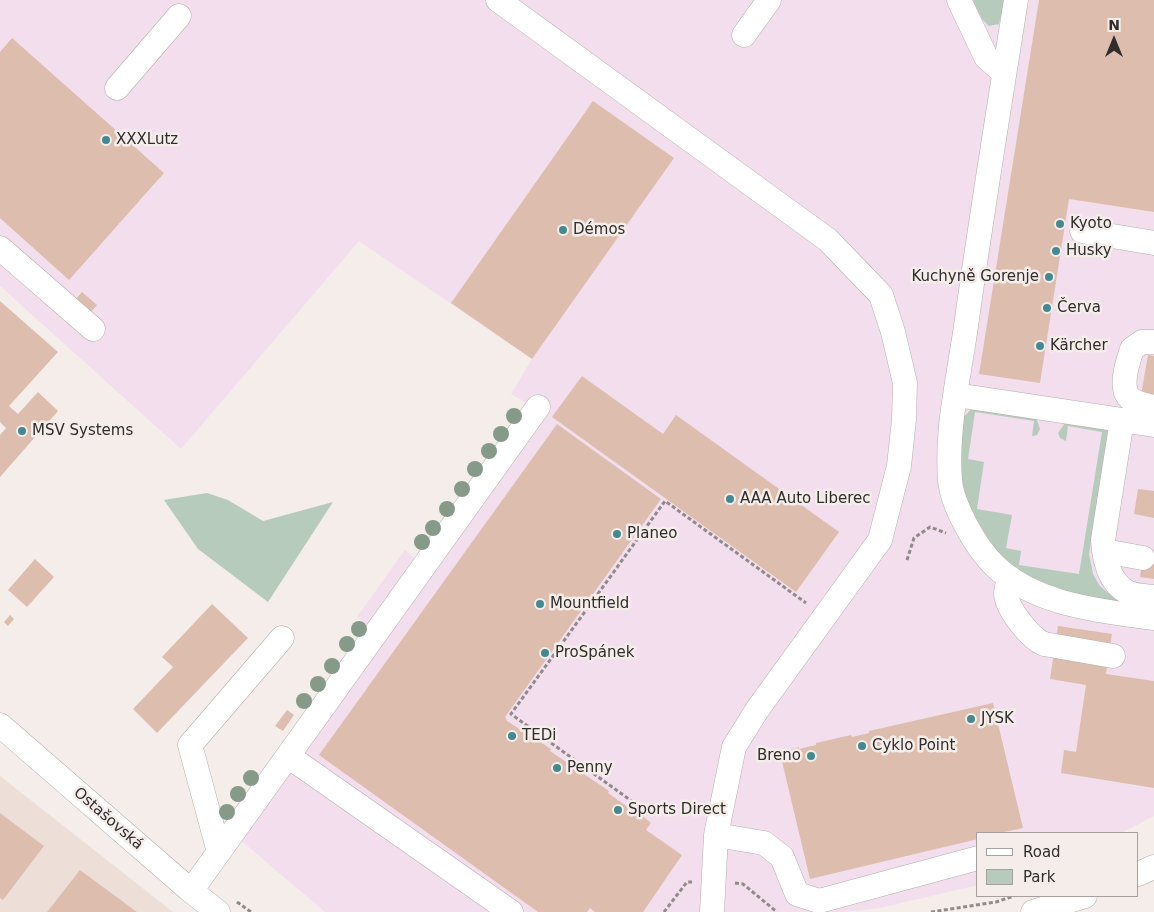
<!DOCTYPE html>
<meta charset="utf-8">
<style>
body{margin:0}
#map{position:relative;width:1154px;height:912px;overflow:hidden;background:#f4edea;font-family:"DejaVu Sans",sans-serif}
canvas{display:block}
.legend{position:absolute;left:976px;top:832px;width:162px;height:65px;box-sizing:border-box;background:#f4edea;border:1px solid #a6a09e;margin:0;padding:6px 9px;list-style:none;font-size:15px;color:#302d2c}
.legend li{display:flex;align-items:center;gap:10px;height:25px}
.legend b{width:25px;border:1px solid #a6a09e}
.north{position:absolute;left:1089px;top:15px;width:50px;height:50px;-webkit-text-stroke:4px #f4edea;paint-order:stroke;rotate:0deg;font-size:14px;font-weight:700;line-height:20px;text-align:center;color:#302d2c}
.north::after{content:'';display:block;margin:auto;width:18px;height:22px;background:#302d2c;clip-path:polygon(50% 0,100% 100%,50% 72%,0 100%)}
</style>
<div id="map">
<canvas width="1154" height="912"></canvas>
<ul class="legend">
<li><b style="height:6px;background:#fff"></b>Road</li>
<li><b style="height:14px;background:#b7cbbc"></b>Park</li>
</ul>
<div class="north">N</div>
</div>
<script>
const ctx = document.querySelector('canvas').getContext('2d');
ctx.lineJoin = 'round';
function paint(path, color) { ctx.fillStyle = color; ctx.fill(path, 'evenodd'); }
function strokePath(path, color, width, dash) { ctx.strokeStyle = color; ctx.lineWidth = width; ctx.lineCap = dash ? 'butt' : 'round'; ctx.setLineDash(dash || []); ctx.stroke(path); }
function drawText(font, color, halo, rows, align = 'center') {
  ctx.font = font + ' "DejaVu Sans",sans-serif'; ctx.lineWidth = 5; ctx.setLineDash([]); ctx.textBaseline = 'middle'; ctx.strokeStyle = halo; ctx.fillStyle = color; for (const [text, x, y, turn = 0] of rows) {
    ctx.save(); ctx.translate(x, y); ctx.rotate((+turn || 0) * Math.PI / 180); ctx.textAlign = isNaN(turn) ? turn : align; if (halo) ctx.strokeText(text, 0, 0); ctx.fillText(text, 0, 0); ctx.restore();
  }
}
paint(new Path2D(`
 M 0,0 L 1154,0 L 1154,816 L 1121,833 L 978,833 L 978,885 L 880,908 L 843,912 L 325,912 L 224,826 L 370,626 L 357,617 L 405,550 L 417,560 L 530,405 L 511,394 L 532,359 L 359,241 L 181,449 L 0,286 Z`), '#f2deed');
paint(new Path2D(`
 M 0,776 L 173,912 L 0,912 Z`), '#eddfd8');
paint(new Path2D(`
 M 973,0 L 1005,0 L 999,24 L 989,26 L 982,19 Z
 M 974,407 L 1036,417 L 1040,429 L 1037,435 L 1032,436 L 1034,421 L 975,412 L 968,459 L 984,462 L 977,509 L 1012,515 L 1006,548 L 1021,551 L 1019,565 L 1079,574 L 1102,432 L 1068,426 L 1066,441 L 1060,438 L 1058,433 L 1065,423 L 1105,427 L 1108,432 L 1108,438 L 1089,554 L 1093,574 L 1099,585 L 1108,593 L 1154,610 L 1067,593 L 1019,572 L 998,554 L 982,534 L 962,490 L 957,463 L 960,420 Z
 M 207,493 L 228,500 L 263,521 L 333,502 L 268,602 L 198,549 L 164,500 Z`), '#b7cbbc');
paint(new Path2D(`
 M 1039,0 L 1154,0 L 1154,212 L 1069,199 L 1040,383 L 979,374 Z
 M 12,38 L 164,173 L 69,280 L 0,218 L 0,52 Z
 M 593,101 L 674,158 L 532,359 L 451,303 Z
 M 82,292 L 97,305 L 91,312 L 76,299 Z
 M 0,301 L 58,352 L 9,406 L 18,414 L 38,392 L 58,411 L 0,477 L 0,435 L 6,428 L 0,422 Z
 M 1148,355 L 1154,356 L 1154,397 L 1141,395 Z
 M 582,376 L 663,434 L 676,415 L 839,532 L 796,592 L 552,417 Z
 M 557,424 L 661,499 L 505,717 L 507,721 L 551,749 L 550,751 L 609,791 L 608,793 L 632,810 L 633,808 L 651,823 L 646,830 L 682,855 L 643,912 L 595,912 L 590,908 L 587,912 L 538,912 L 319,755 Z
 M 1138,489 L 1154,491 L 1154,518 L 1134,514 Z
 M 1144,550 L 1154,552 L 1154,579 L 1140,577 Z
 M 35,559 L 54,577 L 27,607 L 8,590 Z
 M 212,604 L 248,638 L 157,733 L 133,709 L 173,667 L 162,657 Z
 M 10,615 L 14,619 L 8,626 L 4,622 Z
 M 1058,626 L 1112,634 L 1106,674 L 1154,681 L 1154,788 L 1061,773 L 1064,750 L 1076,752 L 1086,685 L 1050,679 Z
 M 993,703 L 1023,828 L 1000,833 L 978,833 L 978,839 L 810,879 L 780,753 L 799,747 L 799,749 L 816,745 L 816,743 L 851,735 L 852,737 L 869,733 L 869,731 Z
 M 287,710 L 294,715 L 283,731 L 275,726 Z
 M 0,813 L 44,846 L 3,900 L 0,898 Z
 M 80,870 L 137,912 L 47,912 Z`), '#ddbeae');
const minor = new Path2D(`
 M 498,0 L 828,240 L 881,295 L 893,332 L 905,383 L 904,419 L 899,466 L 880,540 L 757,710 L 734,747 L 716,835 L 712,912
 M 959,0 L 986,57 L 1004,73
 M 1016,0 C 999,108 981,217 966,326 C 959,376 946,429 950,480 C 952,505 976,548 995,566 C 1035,605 1101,611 1154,618
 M 744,35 L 769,0
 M 117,88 L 179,16
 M 1082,231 L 1154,243
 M 0,248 L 93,329
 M 1154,342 L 1142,342 L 1132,349 C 1128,361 1118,390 1131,399 C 1137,404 1147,405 1154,407
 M 956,395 L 1154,425
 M 1122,420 L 1103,540 C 1104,558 1109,582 1127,592 C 1134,596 1146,596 1154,597
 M 1104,551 L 1143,558
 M 1010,578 C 1008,583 1006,588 1006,594 C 1007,609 1030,638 1044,644 L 1113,656
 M 0,725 L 191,891 L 218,912
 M 288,756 L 511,912
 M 716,835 L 764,843 L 782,857 L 797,894 L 819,901 L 978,858
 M 219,852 L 190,745 L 282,638
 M 1138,874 L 1154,867
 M 191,891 L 538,407
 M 1033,912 L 1085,896`);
strokePath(minor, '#b4aeab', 25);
strokePath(new Path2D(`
 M 907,560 L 914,538 L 930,527 L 946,533
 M 644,810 L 511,714 L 665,501 L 806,603
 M 735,883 L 743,884 L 777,912
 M 237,902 L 251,912
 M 664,912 L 687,882 L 692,882
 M 931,912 L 996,902 L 1014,896`), '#908b89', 3, [4, 2.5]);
strokePath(minor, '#fff', 24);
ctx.fillStyle = '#859a89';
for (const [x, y] of [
 [514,416],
 [501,434],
 [489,451],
 [475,469],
 [462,489],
 [447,509],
 [433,528],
 [422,542],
 [359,629],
 [347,644],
 [332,666],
 [318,684],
 [304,701],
 [251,778],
 [238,794],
 [227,812]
]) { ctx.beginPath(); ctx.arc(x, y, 8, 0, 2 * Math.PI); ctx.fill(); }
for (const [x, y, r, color] of [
 [106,140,5,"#438a90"],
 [1060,224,5,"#438a90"],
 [563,230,5,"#438a90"],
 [1056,251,5,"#438a90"],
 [1049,277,5,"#438a90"],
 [1047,308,5,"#438a90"],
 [1040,346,5,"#438a90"],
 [22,431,5,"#438a90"],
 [730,499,5,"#438a90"],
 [617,534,5,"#438a90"],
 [540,604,5,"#438a90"],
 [545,653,5,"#438a90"],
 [971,719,5,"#438a90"],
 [512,736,5,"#438a90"],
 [862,746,5,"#438a90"],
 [811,756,5,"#438a90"],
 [557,768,5,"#438a90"],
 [618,810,5,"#438a90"]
]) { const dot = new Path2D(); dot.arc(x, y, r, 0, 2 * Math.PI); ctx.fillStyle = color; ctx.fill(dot); strokePath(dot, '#f4edea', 2); }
drawText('15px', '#302d2c', '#f4edea', [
 ["XXXLutz",116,140],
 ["Kyoto",1070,224],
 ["Démos",573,230],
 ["Husky",1066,251],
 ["Kuchyně Gorenje",1039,277,"right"],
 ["Červa",1057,308],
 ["Kärcher",1050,346],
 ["MSV Systems",32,431],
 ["AAA Auto Liberec",740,499],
 ["Planeo",627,534],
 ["Mountfield",550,604],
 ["ProSpánek",555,653],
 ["JYSK",981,719],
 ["TEDi",522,736],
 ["Cyklo Point",872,746],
 ["Breno",801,756,"right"],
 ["Penny",567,768],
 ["Sports Direct",628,810]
], 'left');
drawText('15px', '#302d2c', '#f4edea', [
 ["Ostašovská",108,819,41]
]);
</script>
